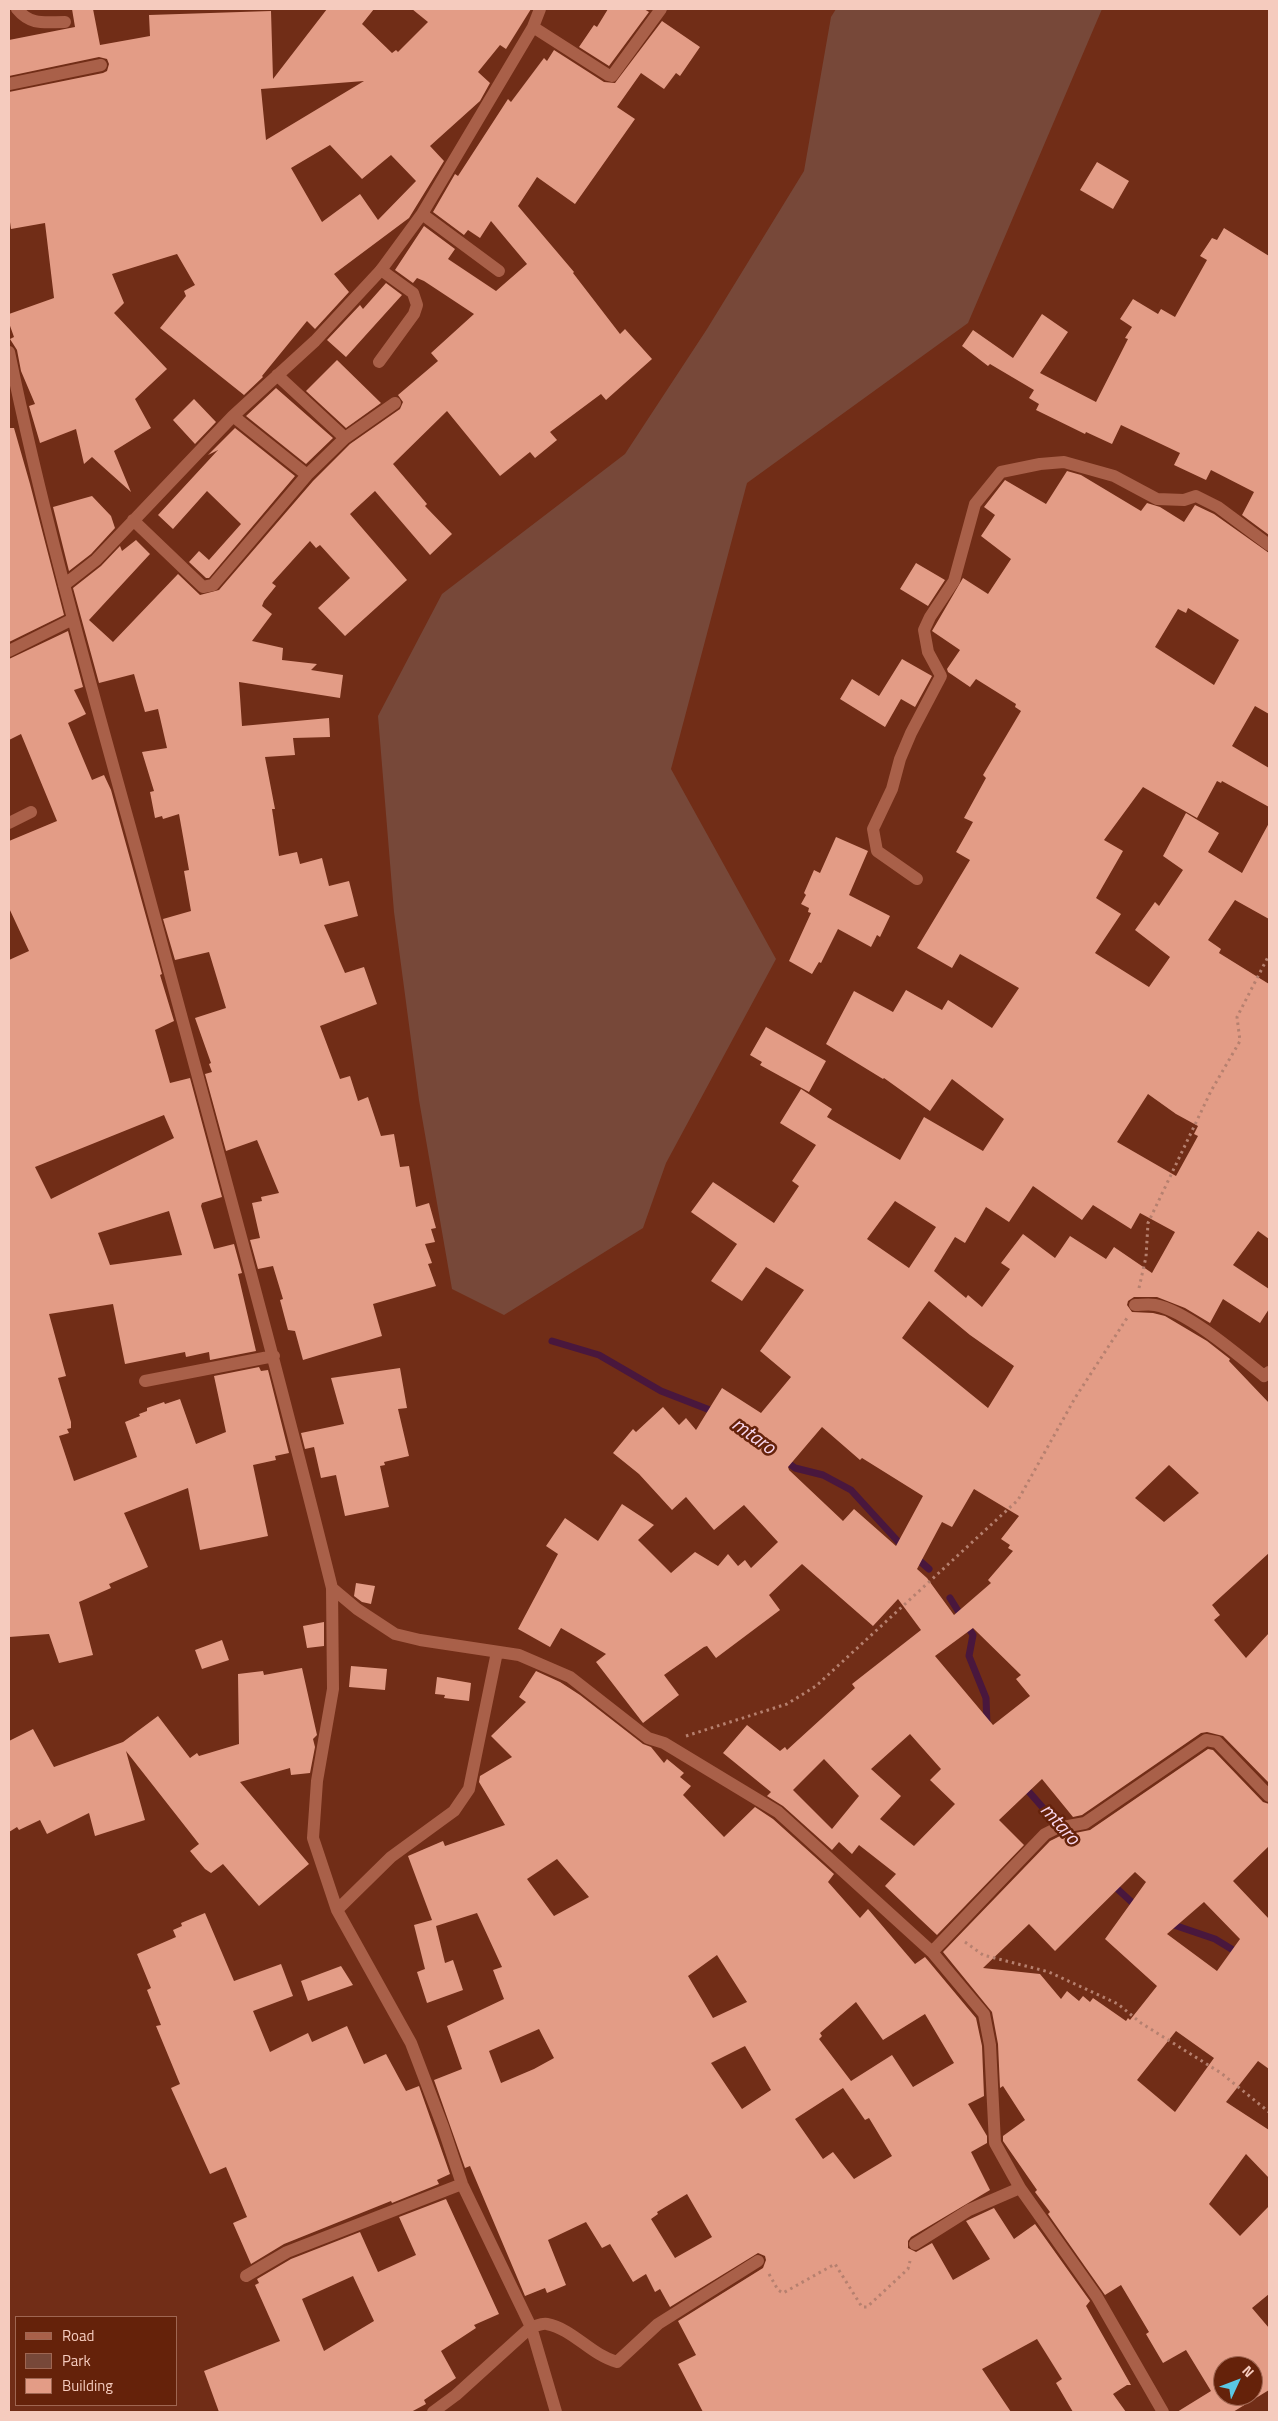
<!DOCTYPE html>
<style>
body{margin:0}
#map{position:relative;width:1278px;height:2421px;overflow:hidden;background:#712d17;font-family:"Titillium Web",sans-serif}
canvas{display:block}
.frame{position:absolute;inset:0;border:10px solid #f5cbbe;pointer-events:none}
.legend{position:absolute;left:15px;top:2316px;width:162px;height:90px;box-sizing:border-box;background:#65220a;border:1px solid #9f6652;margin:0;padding:6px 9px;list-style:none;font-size:15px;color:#f5cbbe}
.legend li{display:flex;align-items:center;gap:10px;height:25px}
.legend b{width:25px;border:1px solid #9f6652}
.north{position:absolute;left:1213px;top:2356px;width:50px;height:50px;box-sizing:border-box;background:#65220a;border:1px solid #9f6652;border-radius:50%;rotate:47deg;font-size:14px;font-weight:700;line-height:20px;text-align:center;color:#f5cbbe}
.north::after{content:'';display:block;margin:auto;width:18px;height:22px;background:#5ac8e5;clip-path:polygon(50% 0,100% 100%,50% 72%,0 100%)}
</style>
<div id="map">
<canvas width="1278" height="2421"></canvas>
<div class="frame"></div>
<ul class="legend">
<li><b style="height:6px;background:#a96049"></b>Road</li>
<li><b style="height:14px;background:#774839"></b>Park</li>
<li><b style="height:14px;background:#e39c86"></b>Building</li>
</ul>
<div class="north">N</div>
</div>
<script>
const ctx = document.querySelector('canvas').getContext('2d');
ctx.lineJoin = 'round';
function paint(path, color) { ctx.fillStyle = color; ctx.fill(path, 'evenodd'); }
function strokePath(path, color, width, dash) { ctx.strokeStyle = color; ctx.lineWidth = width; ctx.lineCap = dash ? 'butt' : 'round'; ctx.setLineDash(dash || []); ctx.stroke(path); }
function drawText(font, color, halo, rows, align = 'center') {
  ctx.font = font + ' "Titillium Web",sans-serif'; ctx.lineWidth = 5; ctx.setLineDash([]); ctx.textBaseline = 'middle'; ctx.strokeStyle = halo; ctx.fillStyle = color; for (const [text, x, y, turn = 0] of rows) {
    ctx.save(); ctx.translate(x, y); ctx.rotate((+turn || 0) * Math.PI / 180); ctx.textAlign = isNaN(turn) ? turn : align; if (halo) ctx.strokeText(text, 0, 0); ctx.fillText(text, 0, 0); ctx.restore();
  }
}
paint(new Path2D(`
 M 836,9 L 1102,9 L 968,323 L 747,483 L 671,769 L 776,959 L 666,1163 L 643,1228 L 504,1315 L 452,1289 L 419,1100 L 394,912 L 378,716 L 442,594 L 625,454 L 707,329 L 804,171 L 831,17 Z`), '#774839');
strokePath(new Path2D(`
 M 552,1341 L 599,1355 L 661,1391 L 715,1412
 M 783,1459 L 795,1468 L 823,1475 L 851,1490 L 904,1548
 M 914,1556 L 929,1569
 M 950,1598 L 973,1635 L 969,1656 L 986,1698 L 987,1725
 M 1023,1785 L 1072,1841
 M 1112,1884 L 1137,1907
 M 1168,1923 L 1215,1939 L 1238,1953`), '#49173d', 7);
paint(new Path2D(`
 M 72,9 L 93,9 L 100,45 L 150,36 L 149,15 L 271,11 L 273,79 L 327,9 L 374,9 L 362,24 L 392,53 L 396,50 L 398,52 L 428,22 L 412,9 L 531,9 L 506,49 L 500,45 L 478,72 L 490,83 L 480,101 L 430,146 L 444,161 L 409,218 L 334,274 L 349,292 L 315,329 L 307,321 L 262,376 L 263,377 L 244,395 L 160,328 L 186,296 L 184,291 L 195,285 L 177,254 L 112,274 L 124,303 L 114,313 L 167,369 L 135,399 L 151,428 L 114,451 L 131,492 L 92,457 L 84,464 L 76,429 L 40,443 L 29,406 L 35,404 L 21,371 L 17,350 L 10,339 L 14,337 L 9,323 L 9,314 L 54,298 L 45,223 L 11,229 L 9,215 L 9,92 L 103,73 L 107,71 L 109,64 L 107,59 L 99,57 L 9,76 L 9,40 L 75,27 ZM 364,81 L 266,140 L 261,89 ZM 330,145 L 362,179 L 391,155 L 416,181 L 378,220 L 360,194 L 322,222 L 291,168 Z
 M 608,9 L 644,9 L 649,12 L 609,66 L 579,47 L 594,25 L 597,27 Z
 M 662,21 L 700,47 L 680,76 L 676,73 L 664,89 L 641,73 L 617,107 L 635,119 L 575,204 L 537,177 L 518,206 L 574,272 L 573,273 L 620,334 L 625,329 L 652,359 L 606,400 L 601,394 L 550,432 L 557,440 L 535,458 L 530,452 L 500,476 L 447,411 L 393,464 L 427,504 L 425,506 L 452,534 L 430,555 L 375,491 L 350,514 L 407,580 L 345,636 L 318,608 L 350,578 L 320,545 L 316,548 L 310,541 L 272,583 L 276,586 L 264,601 L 262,606 L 272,614 L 252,641 L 283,648 L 282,660 L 317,664 L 311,670 L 343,675 L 340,698 L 239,682 L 242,726 L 329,718 L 330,737 L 293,738 L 295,755 L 265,757 L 275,809 L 272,809 L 279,856 L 297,852 L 300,864 L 322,858 L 329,886 L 349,881 L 358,916 L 324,925 L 345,973 L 364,967 L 377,1004 L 320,1026 L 340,1079 L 350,1076 L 358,1101 L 368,1097 L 381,1136 L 394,1134 L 400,1167 L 409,1166 L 416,1207 L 429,1203 L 436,1228 L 431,1229 L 435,1242 L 425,1244 L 432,1263 L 428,1264 L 436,1286 L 373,1304 L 382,1336 L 303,1360 L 295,1331 L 288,1330 L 280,1300 L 283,1299 L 273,1266 L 258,1269 L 250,1240 L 260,1238 L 252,1203 L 262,1201 L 261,1197 L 279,1193 L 257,1140 L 226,1151 L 205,1074 L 212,1072 L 209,1064 L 211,1063 L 195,1018 L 226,1008 L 209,952 L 175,960 L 163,919 L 191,911 L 184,871 L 189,870 L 179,814 L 163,819 L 162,816 L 155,818 L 150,792 L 154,791 L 142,752 L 167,748 L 158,709 L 145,712 L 134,674 L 99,683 L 73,588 L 101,566 L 120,546 L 122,551 L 136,540 L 150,554 L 89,620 L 113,642 L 178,574 L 200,595 L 219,590 L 313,481 L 350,444 L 400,409 L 403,402 L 398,395 L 438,361 L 431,353 L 474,314 L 424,281 L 417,278 L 413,283 L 395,270 L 424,226 L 455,249 L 448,259 L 496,291 L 527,264 L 491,221 L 480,238 L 468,230 L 464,235 L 433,212 L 455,174 L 458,176 L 508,99 L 511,102 L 544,58 L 547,61 L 554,50 L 604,82 L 615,83 Z
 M 1097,162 L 1129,181 L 1113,209 L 1080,190 Z
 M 1224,228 L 1269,256 L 1269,535 L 1242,515 L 1254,492 L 1211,470 L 1206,480 L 1174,465 L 1180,453 L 1121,425 L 1112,444 L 1086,432 L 1085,434 L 1036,410 L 1039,404 L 1029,398 L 1034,390 L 990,364 L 988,366 L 962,346 L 973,330 L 1013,358 L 1042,314 L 1068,332 L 1040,373 L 1096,402 L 1128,339 L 1125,338 L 1132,327 L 1120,319 L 1133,299 L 1158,314 L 1161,309 L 1175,317 L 1207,260 L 1200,256 L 1212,238 L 1217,240 Z
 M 386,283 L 402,295 L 346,357 L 327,340 L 360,305 L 363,309 Z
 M 337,360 L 381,403 L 346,428 L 306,391 Z
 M 276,388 L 333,438 L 306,464 L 246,416 Z
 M 194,399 L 216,422 L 195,444 L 173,420 Z
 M 9,428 L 14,428 L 30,484 L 64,615 L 9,642 Z
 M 235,428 L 295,476 L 209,578 L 206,578 L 189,562 L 199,551 L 209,560 L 241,524 L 207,491 L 173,529 L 158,515 L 218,450 L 208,455 Z
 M 1067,471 L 1081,475 L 1141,511 L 1147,503 L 1160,507 L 1184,522 L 1195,505 L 1214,514 L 1269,553 L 1269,714 L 1255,706 L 1232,746 L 1269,768 L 1269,807 L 1222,781 L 1221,783 L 1217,781 L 1197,818 L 1143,787 L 1104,840 L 1123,851 L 1096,898 L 1121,914 L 1095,953 L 1149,987 L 1170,957 L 1135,930 L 1155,902 L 1159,906 L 1183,870 L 1163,856 L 1186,813 L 1219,833 L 1208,852 L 1242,873 L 1269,823 L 1269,919 L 1235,900 L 1208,940 L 1221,949 L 1219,953 L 1269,984 L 1269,1239 L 1258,1231 L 1233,1265 L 1269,1289 L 1269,1309 L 1260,1323 L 1223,1299 L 1210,1323 L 1185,1308 L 1157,1297 L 1134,1297 L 1128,1301 L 1127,1305 L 1132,1312 L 1153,1313 L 1165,1316 L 1207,1341 L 1230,1359 L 1229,1361 L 1269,1403 L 1269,1553 L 1212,1605 L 1220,1615 L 1214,1620 L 1246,1658 L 1269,1633 L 1269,1783 L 1223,1736 L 1207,1732 L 1201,1733 L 1082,1815 L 1073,1817 L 1042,1779 L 999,1820 L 1024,1845 L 937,1935 L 885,1886 L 896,1874 L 859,1845 L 852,1854 L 839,1842 L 832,1850 L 783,1806 L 767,1796 L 771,1792 L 723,1753 L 747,1725 L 780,1751 L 785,1747 L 787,1750 L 855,1688 L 852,1684 L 921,1630 L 898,1599 L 873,1626 L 802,1564 L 769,1595 L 780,1610 L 716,1658 L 707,1646 L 704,1647 L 664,1675 L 679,1695 L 643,1723 L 596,1662 L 606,1654 L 561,1628 L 550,1647 L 518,1629 L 558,1554 L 546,1546 L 565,1518 L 598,1541 L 622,1504 L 654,1525 L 638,1540 L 671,1573 L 695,1552 L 718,1566 L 728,1554 L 738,1566 L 745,1560 L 751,1568 L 778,1542 L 744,1505 L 714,1530 L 686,1497 L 672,1510 L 639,1474 L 613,1453 L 633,1429 L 636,1432 L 663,1407 L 679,1425 L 686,1418 L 696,1430 L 722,1388 L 761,1413 L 791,1377 L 760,1351 L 804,1290 L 766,1267 L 742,1301 L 711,1281 L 737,1244 L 691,1212 L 713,1182 L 774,1223 L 799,1186 L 792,1181 L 816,1145 L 780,1123 L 801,1089 L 832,1109 L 827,1117 L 900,1160 L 924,1117 L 983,1151 L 1004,1119 L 952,1079 L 930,1111 L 884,1078 L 883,1079 L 826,1044 L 854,991 L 893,1012 L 906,990 L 942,1010 L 948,1000 L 992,1028 L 1019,988 L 960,954 L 952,968 L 917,948 L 970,860 L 956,852 L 973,822 L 964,818 L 986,778 L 983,775 L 1021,711 L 1015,707 L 1016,704 L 976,679 L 970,687 L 948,672 L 947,669 L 960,650 L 932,631 L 963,578 L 988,594 L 1011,559 L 981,536 L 995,515 L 984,507 L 1005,480 L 1046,504 ZM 1188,608 L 1239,640 L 1214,685 L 1155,647 L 1178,609 L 1186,613 ZM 1148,1094 L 1176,1114 L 1198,1126 L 1194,1134 L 1198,1136 L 1176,1176 L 1117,1142 ZM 1033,1186 L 1082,1220 L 1093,1205 L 1131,1229 L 1140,1213 L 1175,1232 L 1152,1273 L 1114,1247 L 1106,1259 L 1070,1236 L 1055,1258 L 1023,1234 L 1001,1263 L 1010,1269 L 982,1307 L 968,1295 L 966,1298 L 934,1271 L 955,1237 L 965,1243 L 986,1207 L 1009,1222 ZM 895,1201 L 936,1227 L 909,1268 L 867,1239 ZM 929,1301 L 970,1335 L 1014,1366 L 988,1408 L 902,1338 ZM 822,1427 L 860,1460 L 862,1458 L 923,1496 L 896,1546 L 854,1509 L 843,1521 L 789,1470 L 788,1467 ZM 1169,1465 L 1199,1493 L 1164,1522 L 1135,1498 ZM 974,1489 L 1019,1516 L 1001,1539 L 1010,1545 L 1008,1548 L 1013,1551 L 988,1580 L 991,1583 L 954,1615 L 927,1578 L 917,1569 L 942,1522 L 952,1527 ZM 973,1628 L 1021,1675 L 1016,1679 L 1030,1696 L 993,1725 L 935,1656 ZM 910,1734 L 941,1769 L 930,1780 L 955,1804 L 914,1846 L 880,1819 L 901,1796 L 871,1769 ZM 824,1759 L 859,1796 L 832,1829 L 793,1790 Z
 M 92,496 L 111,516 L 115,528 L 91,554 L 69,571 L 53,507 Z
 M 916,563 L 945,580 L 928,606 L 900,589 Z
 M 68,631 L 83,687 L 74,690 L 86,714 L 68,723 L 92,780 L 104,775 L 111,790 L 162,974 L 160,975 L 174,1021 L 155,1030 L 170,1083 L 190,1078 L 222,1197 L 202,1203 L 201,1206 L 214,1249 L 234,1244 L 242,1273 L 238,1274 L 256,1351 L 210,1360 L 209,1352 L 186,1357 L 185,1352 L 125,1364 L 113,1304 L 49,1314 L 66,1376 L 58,1378 L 71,1422 L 71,1428 L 67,1429 L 69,1433 L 59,1436 L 74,1481 L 137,1457 L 125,1422 L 140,1416 L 139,1414 L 147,1411 L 147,1408 L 164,1402 L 165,1404 L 180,1399 L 196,1444 L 226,1432 L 214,1376 L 259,1367 L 261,1371 L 268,1370 L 289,1453 L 275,1456 L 276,1460 L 253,1465 L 268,1536 L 200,1550 L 188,1488 L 124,1513 L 148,1567 L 109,1584 L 111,1588 L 79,1602 L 93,1655 L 59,1663 L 49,1634 L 9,1637 L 9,960 L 29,951 L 9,908 L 9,841 L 57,821 L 21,734 L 9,740 L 9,659 ZM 164,1115 L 174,1138 L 51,1199 L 35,1167 ZM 169,1211 L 182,1255 L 110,1265 L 98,1233 Z
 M 902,659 L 932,676 L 915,707 L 901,699 L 885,727 L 840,699 L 852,679 L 879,696 Z
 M 836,837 L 868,851 L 849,895 L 890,916 L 880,937 L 877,935 L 871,947 L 838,929 L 821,963 L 819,962 L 812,974 L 789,961 L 811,913 L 808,912 L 809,908 L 801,904 L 806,895 L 804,893 L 814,870 L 820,873 Z
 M 766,1027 L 826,1061 L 809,1092 L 760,1065 L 762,1062 L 750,1055 Z
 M 400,1368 L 407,1408 L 398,1409 L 409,1456 L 384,1462 L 385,1465 L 380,1466 L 389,1507 L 345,1516 L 336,1475 L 321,1478 L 314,1447 L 305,1449 L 301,1433 L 344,1424 L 331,1378 Z
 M 356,1583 L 375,1586 L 371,1604 L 362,1602 L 354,1596 Z
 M 324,1622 L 324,1646 L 307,1648 L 303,1626 Z
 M 222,1640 L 229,1660 L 202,1669 L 195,1650 Z
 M 351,1666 L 387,1669 L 385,1690 L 349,1687 Z
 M 302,1668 L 317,1735 L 313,1739 L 315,1747 L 310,1773 L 291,1775 L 290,1768 L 240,1782 L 309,1864 L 259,1906 L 223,1864 L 211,1873 L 205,1869 L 190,1851 L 199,1844 L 126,1751 L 145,1820 L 95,1836 L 89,1813 L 47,1834 L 40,1820 L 19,1830 L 17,1827 L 9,1832 L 9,1741 L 33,1729 L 54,1767 L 123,1742 L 158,1716 L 190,1758 L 197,1753 L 199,1756 L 239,1744 L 238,1674 L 263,1671 L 264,1675 Z
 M 536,1671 L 560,1682 L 580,1695 L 643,1744 L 651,1747 L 664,1763 L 667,1759 L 684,1773 L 680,1777 L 691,1786 L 683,1795 L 724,1837 L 755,1807 L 773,1819 L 834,1874 L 828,1882 L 860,1918 L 868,1909 L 915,1964 L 925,1957 L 976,2018 L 982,2046 L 984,2096 L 968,2104 L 987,2136 L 987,2143 L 971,2152 L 990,2190 L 911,2237 L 908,2241 L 908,2248 L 916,2252 L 932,2243 L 953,2280 L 990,2259 L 966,2221 L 994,2208 L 1014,2239 L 1035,2224 L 1090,2301 L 1086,2306 L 1131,2385 L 1127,2385 L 1113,2394 L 1126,2412 L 1073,2412 L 1056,2383 L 1062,2379 L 1037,2339 L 982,2369 L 1011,2412 L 703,2412 L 678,2364 L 696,2355 L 678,2321 L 763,2268 L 766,2260 L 765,2256 L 758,2253 L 670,2307 L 660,2289 L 655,2292 L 646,2274 L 633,2282 L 610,2244 L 602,2248 L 586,2222 L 548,2240 L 566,2285 L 547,2293 L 545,2288 L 525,2296 L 470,2166 L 465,2168 L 434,2080 L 462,2069 L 447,2026 L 504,1999 L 493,1970 L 502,1967 L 477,1913 L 436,1926 L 445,1963 L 453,1960 L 463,1990 L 427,2003 L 417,1972 L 425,1969 L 414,1925 L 432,1920 L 408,1856 L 443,1841 L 445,1846 L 505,1825 L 479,1782 L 480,1776 L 512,1757 L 491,1736 L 526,1702 L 519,1697 ZM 557,1859 L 589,1897 L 554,1916 L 527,1879 ZM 717,1955 L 747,2002 L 713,2018 L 688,1976 ZM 856,2002 L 883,2040 L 925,2014 L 954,2063 L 913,2087 L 892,2055 L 851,2081 L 819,2039 L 822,2036 L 820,2033 ZM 539,2029 L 554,2058 L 534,2069 L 501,2083 L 489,2051 ZM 745,2046 L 771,2090 L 742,2109 L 711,2063 ZM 843,2088 L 865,2120 L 869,2118 L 892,2156 L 854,2179 L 833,2152 L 823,2159 L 795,2119 ZM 687,2194 L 712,2237 L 675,2258 L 651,2219 L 658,2214 L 657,2212 Z
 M 437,1677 L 471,1683 L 469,1701 L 444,1698 L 445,1695 L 435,1694 Z
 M 1208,1749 L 1213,1750 L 1263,1802 L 1269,1804 L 1269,1846 L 1233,1881 L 1269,1919 L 1269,2069 L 1258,2061 L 1226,2102 L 1269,2130 L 1269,2178 L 1246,2154 L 1209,2204 L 1240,2236 L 1269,2206 L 1269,2294 L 1252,2308 L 1269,2328 L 1269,2390 L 1233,2412 L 1177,2412 L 1211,2391 L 1186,2350 L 1163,2363 L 1146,2334 L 1149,2332 L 1121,2285 L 1105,2295 L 1048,2214 L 1050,2212 L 1035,2192 L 1037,2190 L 1003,2141 L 1003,2136 L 1025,2120 L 1003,2086 L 1000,2088 L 998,2044 L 992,2012 L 943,1952 L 1050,1841 L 1060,1836 L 1090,1830 ZM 1135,1872 L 1146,1882 L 1105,1939 L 1157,1986 L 1130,2020 L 1128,2018 L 1126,2021 L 1093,1998 L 1090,2002 L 1083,1996 L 1079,2001 L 1067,1991 L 1061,1999 L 1040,1974 L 983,1968 L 1029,1924 L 1055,1951 ZM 1204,1902 L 1240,1939 L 1217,1971 L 1167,1934 ZM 1176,2031 L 1214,2058 L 1175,2112 L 1137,2080 ZM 1223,2366 L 1253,2366 L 1253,2396 L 1223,2396 Z
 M 205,1913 L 234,1981 L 281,1964 L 293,1996 L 253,2011 L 270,2052 L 308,2033 L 312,2042 L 347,2026 L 364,2064 L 386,2054 L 406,2091 L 419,2086 L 450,2174 L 437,2180 L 439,2184 L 392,2203 L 391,2201 L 284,2244 L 251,2264 L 233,2223 L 247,2217 L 226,2167 L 210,2174 L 171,2088 L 180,2084 L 156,2026 L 161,2025 L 147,1990 L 151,1988 L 137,1954 L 176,1937 L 173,1930 L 182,1926 L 181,1923 Z
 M 341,1966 L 353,1985 L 308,2001 L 301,1981 Z
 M 446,2199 L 499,2314 L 474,2325 L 476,2328 L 441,2351 L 456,2378 L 424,2400 L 426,2404 L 411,2412 L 219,2412 L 204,2371 L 280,2341 L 255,2285 L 259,2283 L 257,2279 L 291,2259 L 360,2232 L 378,2272 L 416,2255 L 399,2217 ZM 353,2276 L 374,2321 L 324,2351 L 302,2299 Z`), '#e39c86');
strokePath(new Path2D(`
 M 1139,1288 L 1146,1257 L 1148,1223 L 1211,1091 L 1240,1041 L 1237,1017 L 1269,955
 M 686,1736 L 787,1704 L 816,1686 L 1018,1500 L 1075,1398 L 1127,1318
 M 965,1942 L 983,1955 L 1049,1972 L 1118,2004 L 1141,2023 L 1221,2073 L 1269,2112
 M 769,2274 L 778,2290 L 783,2293 L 835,2264 L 862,2307 L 867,2307 L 908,2269 L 910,2261`), '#b6806f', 3, [2.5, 4]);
strokePath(new Path2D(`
 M 17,9 C 31,26 45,22 65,22
 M 379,362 L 414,314 L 417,305 L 413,293 L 381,270`), '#a96049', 12);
strokePath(new Path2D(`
 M 533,27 L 608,75 L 612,76 L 661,9
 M 9,84 L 101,65
 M 422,214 L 499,271
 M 9,352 C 44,522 92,689 138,856 C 204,1100 271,1343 332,1588 L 357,1609 L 395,1634 L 420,1640 L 519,1655 L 570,1677 L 648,1738 L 664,1743 L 778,1812 L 932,1952 L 984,2014 L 990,2045 L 995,2143 L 1020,2188 L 1097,2297 L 1163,2412
 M 277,375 L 345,438 L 395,403
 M 307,475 L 345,438
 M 133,520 L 203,587 L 213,585 L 307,475 L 233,416
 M 64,585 L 96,560 L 233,416 L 315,341 L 381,270 L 422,214 L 533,27 L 540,9
 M 9,651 L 73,619
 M 9,823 L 31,812
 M 917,879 L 877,851 L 873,829 L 892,789 L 900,759 L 911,733 L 941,676 L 928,652 L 924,630 L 930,617 L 954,581 L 975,504 L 1001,472 L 1040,464 L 1064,462 L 1114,476 L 1157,499 L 1184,500 L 1196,496 L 1218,507 L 1269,545
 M 1135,1305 C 1142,1305 1149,1304 1155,1305 C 1187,1311 1238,1355 1264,1376 L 1269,1372
 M 145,1381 L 274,1356
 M 332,1588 L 333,1689 L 317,1781 L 313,1838 L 337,1910 L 411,2043 L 443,2127 L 462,2184 L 531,2327 L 556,2412
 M 337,1910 L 391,1857 L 454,1811 L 469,1789 L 497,1652
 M 932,1952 L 1045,1834 L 1057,1828 L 1085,1823 L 1206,1740 L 1217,1742 L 1269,1796
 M 915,2244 L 969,2210 L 1020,2188
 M 246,2276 L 287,2252 L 462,2184
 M 433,2412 L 456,2395 L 531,2327 C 536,2326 542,2323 547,2324 C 573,2329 591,2355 617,2362 L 658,2324 L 758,2261`), '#a96049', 12);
drawText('italic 20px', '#f8d6ed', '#65220a', [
 ["mtaro",753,1437,36],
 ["mtaro",1059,1825,48]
]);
</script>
